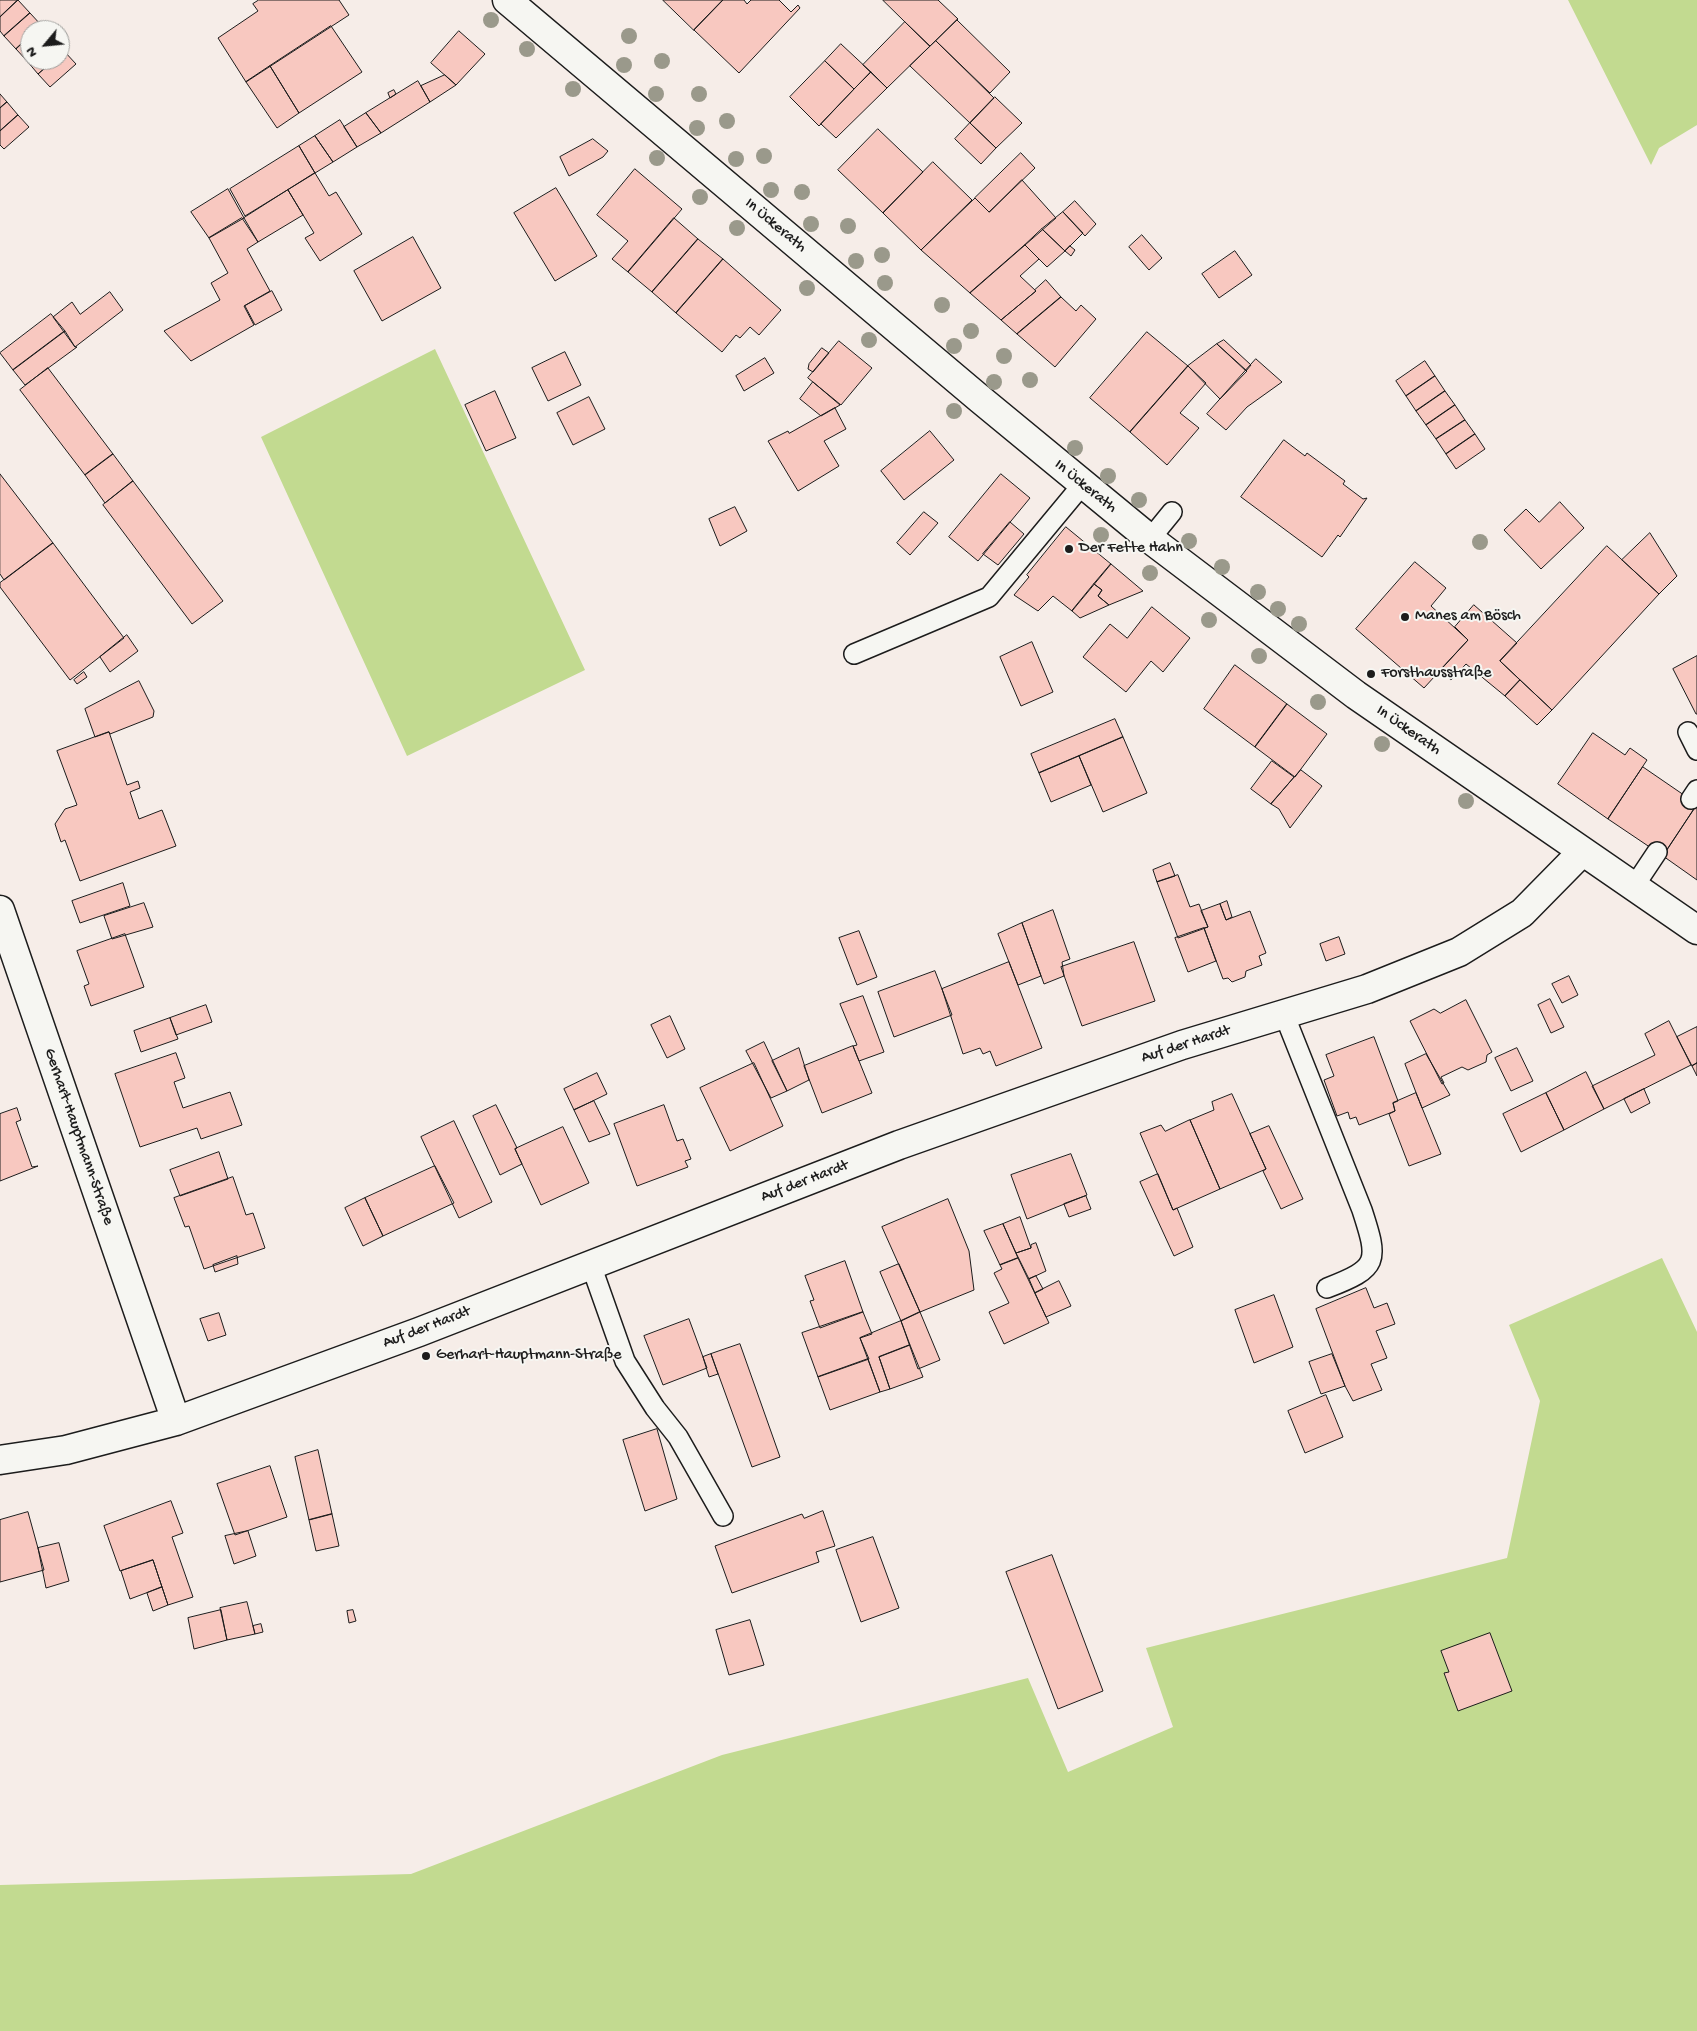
<!DOCTYPE html>
<meta charset="utf-8">
<style>
body{margin:0}
#map{position:relative;width:1697px;height:2031px;overflow:hidden;background:#f6ede8;font-family:"Gochi Hand",sans-serif}
canvas{display:block}
.north{position:absolute;left:20px;top:20px;width:50px;height:50px;box-sizing:border-box;background:#f6f6f2;border:1px solid #9f9f9c;border-radius:50%;rotate:242deg;font-size:14px;font-weight:700;line-height:20px;text-align:center;color:#1c1c1c}
.north::after{content:'';display:block;margin:auto;width:18px;height:22px;background:#1c1c1c;clip-path:polygon(50% 0,100% 100%,50% 72%,0 100%)}
</style>
<div id="map">
<canvas width="1697" height="2031"></canvas>
<div class="north">N</div>
</div>
<script>
const ctx = document.querySelector('canvas').getContext('2d');
ctx.lineJoin = 'round';
function paint(path, color) { ctx.fillStyle = color; ctx.fill(path, 'evenodd'); }
function strokePath(path, color, width, dash) { ctx.strokeStyle = color; ctx.lineWidth = width; ctx.lineCap = dash ? 'butt' : 'round'; ctx.setLineDash(dash || []); ctx.stroke(path); }
function drawText(font, color, halo, rows, align = 'center') {
  ctx.font = font + ' "Gochi Hand",sans-serif'; ctx.lineWidth = 4; ctx.setLineDash([]); ctx.textBaseline = 'middle'; ctx.strokeStyle = halo; ctx.fillStyle = color; for (const [text, x, y, turn = 0] of rows) {
    ctx.save(); ctx.translate(x, y); ctx.rotate((+turn || 0) * Math.PI / 180); ctx.textAlign = isNaN(turn) ? turn : align; if (halo) ctx.strokeText(text, 0, 0); ctx.fillText(text, 0, 0); ctx.restore();
  }
}
paint(new Path2D(`
 M 1568,0 L 1697,0 L 1697,125 L 1659,148 L 1651,165 Z
 M 435,349 L 585,670 L 407,756 L 261,437 Z
 M 1662,1258 L 1697,1332 L 1697,2031 L 0,2031 L 0,1885 L 411,1874 L 722,1755 L 1028,1678 L 1068,1772 L 1173,1727 L 1146,1648 L 1507,1558 L 1540,1401 L 1509,1325 Z`), '#c2da90');
const building = new Path2D(`
 M 0,0 L 18,0 L 0,17 Z
 M 18,0 L 30,13 L 4,36 L 0,31 L 0,17 Z
 M 259,0 L 339,0 L 349,15 L 246,82 L 218,38 L 258,11 L 253,4 Z
 M 663,0 L 723,0 L 694,30 Z
 M 723,0 L 744,0 L 747,4 L 751,0 L 779,0 L 791,12 L 798,5 L 800,8 L 739,73 L 694,30 Z
 M 883,0 L 938,0 L 958,19 L 930,46 Z
 M 30,13 L 42,26 L 37,30 L 30,30 L 30,36 L 16,49 L 4,36 Z
 M 957,20 L 1010,72 L 990,93 L 936,41 Z
 M 905,22 L 930,46 L 887,88 L 863,65 Z
 M 331,26 L 362,72 L 299,113 L 270,66 Z
 M 459,31 L 485,54 L 456,85 L 431,63 Z
 M 30,36 L 30,59 L 27,61 L 16,49 Z
 M 936,41 L 994,98 L 970,123 L 910,66 Z
 M 841,44 L 871,72 L 854,89 L 825,61 Z
 M 64,51 L 76,64 L 50,87 L 38,74 L 54,60 L 60,60 L 60,55 Z
 M 30,59 L 30,60 L 54,60 L 38,74 L 27,61 Z
 M 825,61 L 854,89 L 819,126 L 790,97 Z
 M 270,66 L 299,113 L 277,128 L 246,82 Z
 M 871,72 L 887,88 L 836,138 L 821,124 Z
 M 445,75 L 456,85 L 430,102 L 421,86 Z
 M 418,81 L 430,102 L 381,133 L 366,113 Z
 M 394,90 L 396,94 L 390,98 L 388,93 Z
 M 0,94 L 7,102 L 0,108 Z
 M 995,97 L 1022,123 L 996,148 L 970,123 Z
 M 7,102 L 18,115 L 0,131 L 0,108 Z
 M 366,113 L 381,133 L 357,147 L 344,127 Z
 M 18,115 L 29,127 L 4,149 L 0,145 L 0,131 Z
 M 340,120 L 357,147 L 333,162 L 315,136 Z
 M 970,123 L 996,148 L 981,164 L 955,139 Z
 M 878,129 L 923,172 L 883,213 L 838,170 Z
 M 315,136 L 333,162 L 315,173 L 299,146 Z
 M 593,139 L 608,151 L 603,157 L 569,176 L 560,157 Z
 M 299,146 L 315,173 L 245,216 L 230,189 Z
 M 1021,153 L 1035,168 L 989,212 L 975,198 Z
 M 933,162 L 972,200 L 921,250 L 883,213 Z
 M 635,169 L 682,209 L 628,272 L 612,259 L 628,241 L 597,215 Z
 M 315,173 L 329,196 L 336,192 L 362,234 L 320,261 L 305,238 L 314,233 L 288,190 Z
 M 1022,180 L 1056,218 L 970,293 L 921,250 L 975,198 L 989,212 Z
 M 556,188 L 597,256 L 555,281 L 514,213 Z
 M 228,189 L 244,218 L 209,238 L 191,212 Z
 M 288,190 L 303,215 L 258,242 L 244,218 Z
 M 1075,201 L 1096,224 L 1085,236 L 1063,212 Z
 M 1063,212 L 1083,233 L 1065,251 L 1042,229 Z
 M 242,218 L 258,242 L 247,249 L 270,291 L 244,306 L 254,325 L 191,361 L 164,331 L 220,300 L 211,283 L 228,273 L 209,238 Z
 M 674,218 L 698,239 L 652,292 L 628,272 Z
 M 1042,229 L 1065,251 L 1047,267 L 1025,245 Z
 M 1142,235 L 1162,258 L 1149,270 L 1129,247 Z
 M 413,237 L 441,288 L 382,321 L 354,271 Z
 M 698,239 L 723,259 L 676,313 L 652,292 Z
 M 1025,245 L 1039,259 L 1020,276 L 1036,291 L 1001,320 L 970,293 Z
 M 1070,246 L 1075,250 L 1071,256 L 1065,251 Z
 M 1235,251 L 1252,275 L 1219,298 L 1202,274 Z
 M 723,259 L 781,310 L 759,335 L 750,327 L 740,338 L 736,335 L 722,352 L 676,313 Z
 M 1046,280 L 1061,297 L 1017,334 L 1001,320 L 1036,291 L 1035,290 Z
 M 272,291 L 282,310 L 255,325 L 245,306 Z
 M 110,292 L 123,310 L 75,347 L 53,317 L 72,302 L 80,314 Z
 M 1061,297 L 1076,311 L 1081,305 L 1096,319 L 1055,367 L 1017,334 Z
 M 51,314 L 65,331 L 13,370 L 0,353 Z
 M 65,331 L 75,347 L 77,347 L 25,385 L 13,370 Z
 M 1147,332 L 1188,366 L 1130,432 L 1090,398 Z
 M 1224,340 L 1251,365 L 1246,371 L 1217,344 Z
 M 839,341 L 872,368 L 841,405 L 808,378 Z
 M 1217,344 L 1247,371 L 1220,399 L 1188,366 Z
 M 822,348 L 829,353 L 813,372 L 808,369 L 809,364 Z
 M 565,352 L 581,385 L 548,401 L 532,368 Z
 M 765,358 L 774,373 L 744,391 L 736,376 Z
 M 1256,359 L 1282,382 L 1247,407 L 1226,430 L 1207,414 Z
 M 1425,361 L 1435,376 L 1406,396 L 1396,381 Z
 M 1188,366 L 1206,383 L 1180,413 L 1199,428 L 1167,465 L 1130,432 Z
 M 48,368 L 113,454 L 85,475 L 20,390 Z
 M 1435,376 L 1445,391 L 1416,411 L 1406,396 Z
 M 813,382 L 840,405 L 821,416 L 800,399 Z
 M 495,391 L 516,438 L 486,451 L 465,405 Z
 M 1445,391 L 1455,405 L 1426,425 L 1416,411 Z
 M 589,397 L 605,429 L 573,445 L 557,413 Z
 M 1455,405 L 1465,420 L 1436,439 L 1426,425 Z
 M 835,408 L 846,429 L 824,441 L 839,466 L 798,491 L 768,441 L 788,431 L 789,433 Z
 M 1465,420 L 1475,434 L 1446,454 L 1436,439 Z
 M 930,431 L 954,460 L 904,500 L 881,471 Z
 M 1475,434 L 1485,449 L 1456,469 L 1446,454 Z
 M 1284,440 L 1305,456 L 1307,453 L 1345,481 L 1343,484 L 1363,499 L 1367,498 L 1340,537 L 1338,535 L 1322,557 L 1241,497 Z
 M 113,454 L 133,481 L 105,503 L 85,475 Z
 M 0,474 L 53,543 L 4,580 L 0,574 Z
 M 1001,474 L 1030,498 L 978,561 L 949,537 Z
 M 133,481 L 223,601 L 192,624 L 103,505 Z
 M 1560,502 L 1584,528 L 1541,569 L 1504,530 L 1526,509 L 1539,522 Z
 M 735,507 L 747,531 L 720,546 L 709,519 Z
 M 924,512 L 938,523 L 910,555 L 897,543 Z
 M 1010,522 L 1024,534 L 998,565 L 983,554 Z
 M 1066,527 L 1111,564 L 1072,611 L 1053,596 L 1038,611 L 1014,595 L 1029,577 L 1027,575 Z
 M 1650,533 L 1677,576 L 1659,594 L 1622,560 Z
 M 53,543 L 124,638 L 70,680 L 0,587 L 0,583 Z
 M 1607,546 L 1659,594 L 1552,710 L 1500,661 Z
 M 1415,562 L 1446,588 L 1431,606 L 1468,640 L 1424,688 L 1356,629 Z
 M 1111,564 L 1143,591 L 1109,605 L 1098,596 L 1102,590 L 1094,584 Z
 M 1094,584 L 1102,590 L 1098,596 L 1109,605 L 1080,618 L 1072,611 Z
 M 1474,605 L 1517,643 L 1500,661 L 1520,680 L 1505,696 L 1466,664 L 1451,680 L 1440,670 L 1468,640 L 1455,627 Z
 M 1152,607 L 1190,638 L 1163,672 L 1151,661 L 1126,692 L 1083,657 L 1110,624 L 1127,638 Z
 M 127,635 L 138,651 L 110,672 L 100,657 Z
 M 1032,642 L 1053,692 L 1021,706 L 1000,657 Z
 M 1697,656 L 1697,714 L 1696,714 L 1673,669 Z
 M 1235,665 L 1287,704 L 1255,747 L 1204,709 Z
 M 84,672 L 87,677 L 77,684 L 74,680 Z
 M 1520,680 L 1552,710 L 1537,725 L 1505,696 Z
 M 139,681 L 154,711 L 153,717 L 110,734 L 109,732 L 95,737 L 85,709 Z
 M 1287,704 L 1327,734 L 1295,777 L 1255,747 Z
 M 1115,719 L 1123,737 L 1039,773 L 1031,754 Z
 M 109,732 L 127,785 L 138,781 L 140,788 L 130,792 L 139,819 L 162,810 L 176,846 L 80,881 L 65,840 L 61,842 L 55,824 L 65,809 L 77,805 L 57,751 Z
 M 1593,733 L 1625,755 L 1630,748 L 1647,760 L 1608,819 L 1558,784 Z
 M 1123,737 L 1147,793 L 1103,812 L 1079,756 Z
 M 1079,756 L 1091,785 L 1051,802 L 1039,773 Z
 M 1272,761 L 1294,777 L 1271,804 L 1251,789 Z
 M 1643,767 L 1697,804 L 1663,856 L 1608,819 Z
 M 1301,770 L 1322,786 L 1290,828 L 1279,809 L 1271,804 Z
 M 1697,805 L 1697,880 L 1663,856 Z
 M 1170,863 L 1175,876 L 1157,882 L 1153,870 Z
 M 1178,875 L 1190,907 L 1199,904 L 1208,927 L 1178,938 L 1157,882 Z
 M 123,883 L 130,906 L 80,923 L 72,901 Z
 M 1227,901 L 1232,917 L 1226,920 L 1220,904 Z
 M 144,903 L 153,927 L 112,939 L 104,916 Z
 M 1220,904 L 1226,920 L 1250,911 L 1266,953 L 1259,956 L 1262,965 L 1246,971 L 1245,977 L 1232,982 L 1228,978 L 1223,979 L 1204,928 L 1208,927 L 1201,911 Z
 M 1053,910 L 1070,959 L 1062,962 L 1064,976 L 1044,984 L 1022,923 Z
 M 1022,923 L 1041,976 L 1018,985 L 998,934 Z
 M 1204,928 L 1216,961 L 1188,972 L 1175,938 Z
 M 859,931 L 877,977 L 857,985 L 839,938 Z
 M 125,934 L 144,987 L 91,1006 L 84,986 L 89,984 L 77,951 Z
 M 1339,937 L 1345,954 L 1326,961 L 1320,944 Z
 M 1134,942 L 1155,1001 L 1082,1026 L 1061,967 Z
 M 1009,962 L 1042,1048 L 996,1066 L 990,1051 L 983,1054 L 980,1048 L 963,1054 L 942,989 Z
 M 935,971 L 952,1015 L 894,1037 L 878,992 Z
 M 1569,976 L 1578,995 L 1562,1003 L 1552,984 Z
 M 863,996 L 884,1052 L 859,1061 L 853,1046 L 857,1045 L 840,1004 Z
 M 1550,999 L 1564,1027 L 1551,1033 L 1538,1005 Z
 M 1466,1000 L 1492,1052 L 1487,1055 L 1486,1062 L 1468,1070 L 1462,1067 L 1441,1077 L 1444,1083 L 1442,1084 L 1410,1021 L 1434,1009 L 1440,1013 Z
 M 206,1005 L 212,1022 L 176,1035 L 170,1018 Z
 M 670,1016 L 685,1049 L 667,1058 L 651,1025 Z
 M 170,1018 L 178,1039 L 141,1052 L 134,1031 Z
 M 1669,1021 L 1691,1065 L 1604,1109 L 1592,1086 L 1655,1055 L 1645,1034 Z
 M 1697,1027 L 1697,1063 L 1692,1066 L 1677,1037 Z
 M 1374,1037 L 1398,1101 L 1393,1103 L 1395,1111 L 1359,1125 L 1356,1117 L 1350,1119 L 1348,1112 L 1337,1116 L 1324,1080 L 1334,1076 L 1326,1055 Z
 M 764,1042 L 787,1091 L 771,1098 L 746,1051 Z
 M 853,1046 L 872,1093 L 822,1113 L 804,1066 Z
 M 799,1048 L 809,1080 L 787,1091 L 772,1061 Z
 M 1517,1048 L 1533,1081 L 1511,1091 L 1495,1058 Z
 M 176,1053 L 185,1078 L 174,1082 L 183,1108 L 230,1092 L 242,1125 L 201,1139 L 197,1128 L 140,1147 L 115,1074 Z
 M 1426,1054 L 1450,1095 L 1422,1108 L 1405,1064 Z
 M 754,1063 L 783,1126 L 730,1151 L 700,1088 Z
 M 1697,1063 L 1697,1076 L 1692,1066 Z
 M 1586,1072 L 1604,1109 L 1564,1130 L 1546,1093 Z
 M 597,1073 L 607,1094 L 574,1110 L 564,1089 Z
 M 1644,1089 L 1650,1103 L 1631,1113 L 1624,1099 Z
 M 1416,1093 L 1441,1154 L 1409,1166 L 1389,1114 L 1395,1111 L 1393,1103 Z
 M 1546,1093 L 1564,1130 L 1521,1152 L 1503,1114 Z
 M 1232,1094 L 1266,1169 L 1220,1189 L 1190,1120 L 1214,1110 L 1212,1102 Z
 M 594,1101 L 610,1134 L 589,1142 L 574,1110 Z
 M 496,1105 L 517,1148 L 515,1149 L 522,1164 L 500,1175 L 473,1116 Z
 M 664,1105 L 677,1141 L 683,1139 L 691,1159 L 685,1161 L 688,1167 L 637,1186 L 614,1124 Z
 M 17,1108 L 21,1120 L 16,1122 L 32,1167 L 38,1166 L 0,1181 L 0,1114 Z
 M 1190,1120 L 1220,1189 L 1173,1210 L 1140,1133 L 1161,1125 L 1165,1131 Z
 M 454,1121 L 492,1202 L 459,1218 L 421,1137 Z
 M 1269,1126 L 1303,1199 L 1281,1209 L 1263,1171 L 1266,1169 L 1250,1134 Z
 M 563,1127 L 589,1183 L 541,1205 L 515,1149 Z
 M 219,1152 L 228,1179 L 180,1196 L 170,1170 Z
 M 1071,1154 L 1087,1195 L 1027,1219 L 1011,1175 Z
 M 435,1166 L 454,1203 L 383,1236 L 365,1198 Z
 M 1158,1174 L 1173,1210 L 1177,1208 L 1193,1247 L 1174,1256 L 1140,1182 Z
 M 233,1177 L 246,1215 L 253,1213 L 265,1248 L 204,1269 L 189,1226 L 185,1227 L 174,1198 Z
 M 1086,1196 L 1091,1209 L 1069,1217 L 1064,1204 Z
 M 365,1198 L 383,1236 L 363,1246 L 345,1208 Z
 M 948,1199 L 969,1251 L 974,1290 L 920,1312 L 882,1227 Z
 M 1020,1217 L 1031,1248 L 1016,1253 L 1003,1224 Z
 M 1003,1224 L 1018,1258 L 1000,1265 L 984,1231 Z
 M 1036,1243 L 1046,1271 L 1029,1279 L 1016,1253 L 1031,1248 L 1031,1245 Z
 M 237,1256 L 238,1264 L 215,1272 L 213,1265 Z
 M 1018,1258 L 1049,1323 L 1004,1344 L 989,1312 L 1009,1303 L 994,1273 L 1002,1269 L 1000,1265 Z
 M 845,1261 L 863,1312 L 820,1328 L 810,1301 L 814,1300 L 805,1276 Z
 M 899,1264 L 920,1312 L 901,1321 L 880,1272 Z
 M 1036,1276 L 1043,1289 L 1035,1293 L 1029,1279 Z
 M 1059,1281 L 1071,1306 L 1046,1317 L 1035,1293 Z
 M 1366,1288 L 1374,1308 L 1387,1303 L 1395,1324 L 1376,1331 L 1387,1358 L 1371,1364 L 1382,1390 L 1353,1401 L 1345,1386 L 1316,1309 Z
 M 1274,1295 L 1293,1347 L 1254,1363 L 1235,1310 Z
 M 863,1312 L 872,1334 L 860,1338 L 869,1359 L 818,1377 L 802,1333 Z
 M 920,1312 L 940,1360 L 918,1369 L 901,1321 Z
 M 219,1313 L 226,1335 L 208,1341 L 200,1319 Z
 M 689,1319 L 707,1368 L 663,1385 L 644,1336 Z
 M 901,1321 L 910,1345 L 879,1357 L 890,1389 L 880,1392 L 860,1338 Z
 M 740,1344 L 780,1457 L 752,1467 L 711,1354 Z
 M 910,1345 L 923,1377 L 890,1389 L 879,1357 Z
 M 711,1354 L 718,1374 L 709,1377 L 703,1357 Z
 M 1332,1354 L 1345,1386 L 1321,1394 L 1309,1362 Z
 M 868,1359 L 880,1392 L 830,1410 L 818,1377 Z
 M 1326,1395 L 1343,1437 L 1305,1453 L 1288,1411 Z
 M 657,1429 L 677,1499 L 645,1511 L 623,1440 Z
 M 318,1450 L 332,1514 L 309,1520 L 295,1457 Z
 M 270,1466 L 287,1517 L 235,1535 L 217,1484 Z
 M 171,1501 L 183,1533 L 172,1537 L 193,1597 L 168,1605 L 153,1560 L 120,1571 L 104,1526 Z
 M 823,1511 L 835,1546 L 816,1552 L 819,1562 L 732,1593 L 715,1546 L 802,1514 L 804,1518 Z
 M 28,1512 L 44,1570 L 0,1582 L 0,1520 Z
 M 332,1514 L 339,1546 L 316,1551 L 309,1520 Z
 M 248,1531 L 256,1556 L 234,1564 L 225,1536 Z
 M 873,1537 L 899,1608 L 861,1622 L 836,1550 Z
 M 59,1543 L 69,1581 L 46,1588 L 38,1548 Z
 M 1052,1555 L 1103,1691 L 1058,1709 L 1006,1572 Z
 M 153,1560 L 162,1587 L 130,1599 L 121,1571 Z
 M 162,1587 L 168,1605 L 153,1611 L 147,1593 Z
 M 247,1602 L 255,1634 L 227,1640 L 220,1608 Z
 M 221,1610 L 227,1640 L 194,1649 L 188,1618 Z
 M 353,1610 L 356,1621 L 349,1623 L 347,1611 Z
 M 750,1620 L 764,1665 L 729,1675 L 716,1630 Z
 M 261,1624 L 263,1632 L 255,1634 L 253,1626 Z
 M 1490,1633 L 1512,1691 L 1458,1711 L 1444,1673 L 1449,1672 L 1441,1651 Z`);
paint(building, '#f8c8c0');
strokePath(building, '#1c1c1c', 1);
const lane = new Path2D(`
 M 1150,539 L 1172,512
 M 854,654 L 989,597 L 1082,485
 M 1688,732 L 1697,750
 M 1691,799 L 1697,790
 M 1633,888 L 1657,852
 M 1284,1014 L 1362,1210 C 1379,1262 1379,1268 1327,1288
 M 591,1265 L 625,1361 L 655,1408 L 678,1437 L 723,1516`);
const street = new Path2D(`
 M 0,910 L 176,1421
 M 0,1460 L 66,1450 L 176,1421 L 419,1332 L 899,1145 L 1182,1045 L 1367,989 L 1459,952 L 1522,913 L 1582,852`);
const secondary = new Path2D(`
 M 507,0 L 980,399 L 1150,539 L 1356,695 L 1697,930`);
strokePath(lane, '#1c1c1c', 22);
strokePath(street, '#1c1c1c', 31);
strokePath(secondary, '#1c1c1c', 31);
strokePath(lane, '#f6f6f2', 19);
strokePath(street, '#f6f6f2', 28);
strokePath(secondary, '#f6f6f2', 28);
ctx.fillStyle = '#9a998b';
for (const [x, y] of [
 [491,20],
 [629,36],
 [527,49],
 [662,61],
 [624,65],
 [573,89],
 [656,94],
 [699,94],
 [727,121],
 [697,128],
 [764,156],
 [657,158],
 [736,159],
 [771,190],
 [802,192],
 [700,197],
 [811,224],
 [848,226],
 [737,228],
 [882,255],
 [856,261],
 [885,283],
 [807,288],
 [942,305],
 [971,331],
 [869,340],
 [954,346],
 [1004,356],
 [1030,380],
 [994,382],
 [954,411],
 [1075,448],
 [1108,476],
 [1139,500],
 [1101,535],
 [1189,541],
 [1480,542],
 [1222,567],
 [1150,573],
 [1258,592],
 [1278,609],
 [1209,620],
 [1299,624],
 [1259,656],
 [1318,702],
 [1382,744],
 [1466,801]
]) { ctx.beginPath(); ctx.arc(x, y, 8, 0, 2 * Math.PI); ctx.fill(); }
for (const [x, y, r, color] of [
 [1069,549,5,"#1c1c1c"],
 [1405,617,5,"#1c1c1c"],
 [1371,674,5,"#1c1c1c"],
 [426,1356,5,"#1c1c1c"]
]) { const dot = new Path2D(); dot.arc(x, y, r, 0, 2 * Math.PI); ctx.fillStyle = color; ctx.fill(dot); strokePath(dot, '#f6f6f2', 2); }
drawText('16px', '#1c1c1c', '#f6f6f2', [
 ["In Ückerath",775,226,40],
 ["In Ückerath",1085,487,39],
 ["In Ückerath",1408,731,35],
 ["Auf der Hardt",1186,1045,-18],
 ["Gerhart-Hauptmann-Straße",78,1137,71],
 ["Auf der Hardt",805,1182,-21],
 ["Auf der Hardt",427,1328,-21]
]);
drawText('16px', '#1c1c1c', '#f6f6f2', [
 ["Der Fette Hahn",1079,549],
 ["Manes am Bösch",1415,617],
 ["Forsthausstraße",1381,674],
 ["Gerhart-Hauptmann-Straße",436,1356]
], 'left');
</script>
